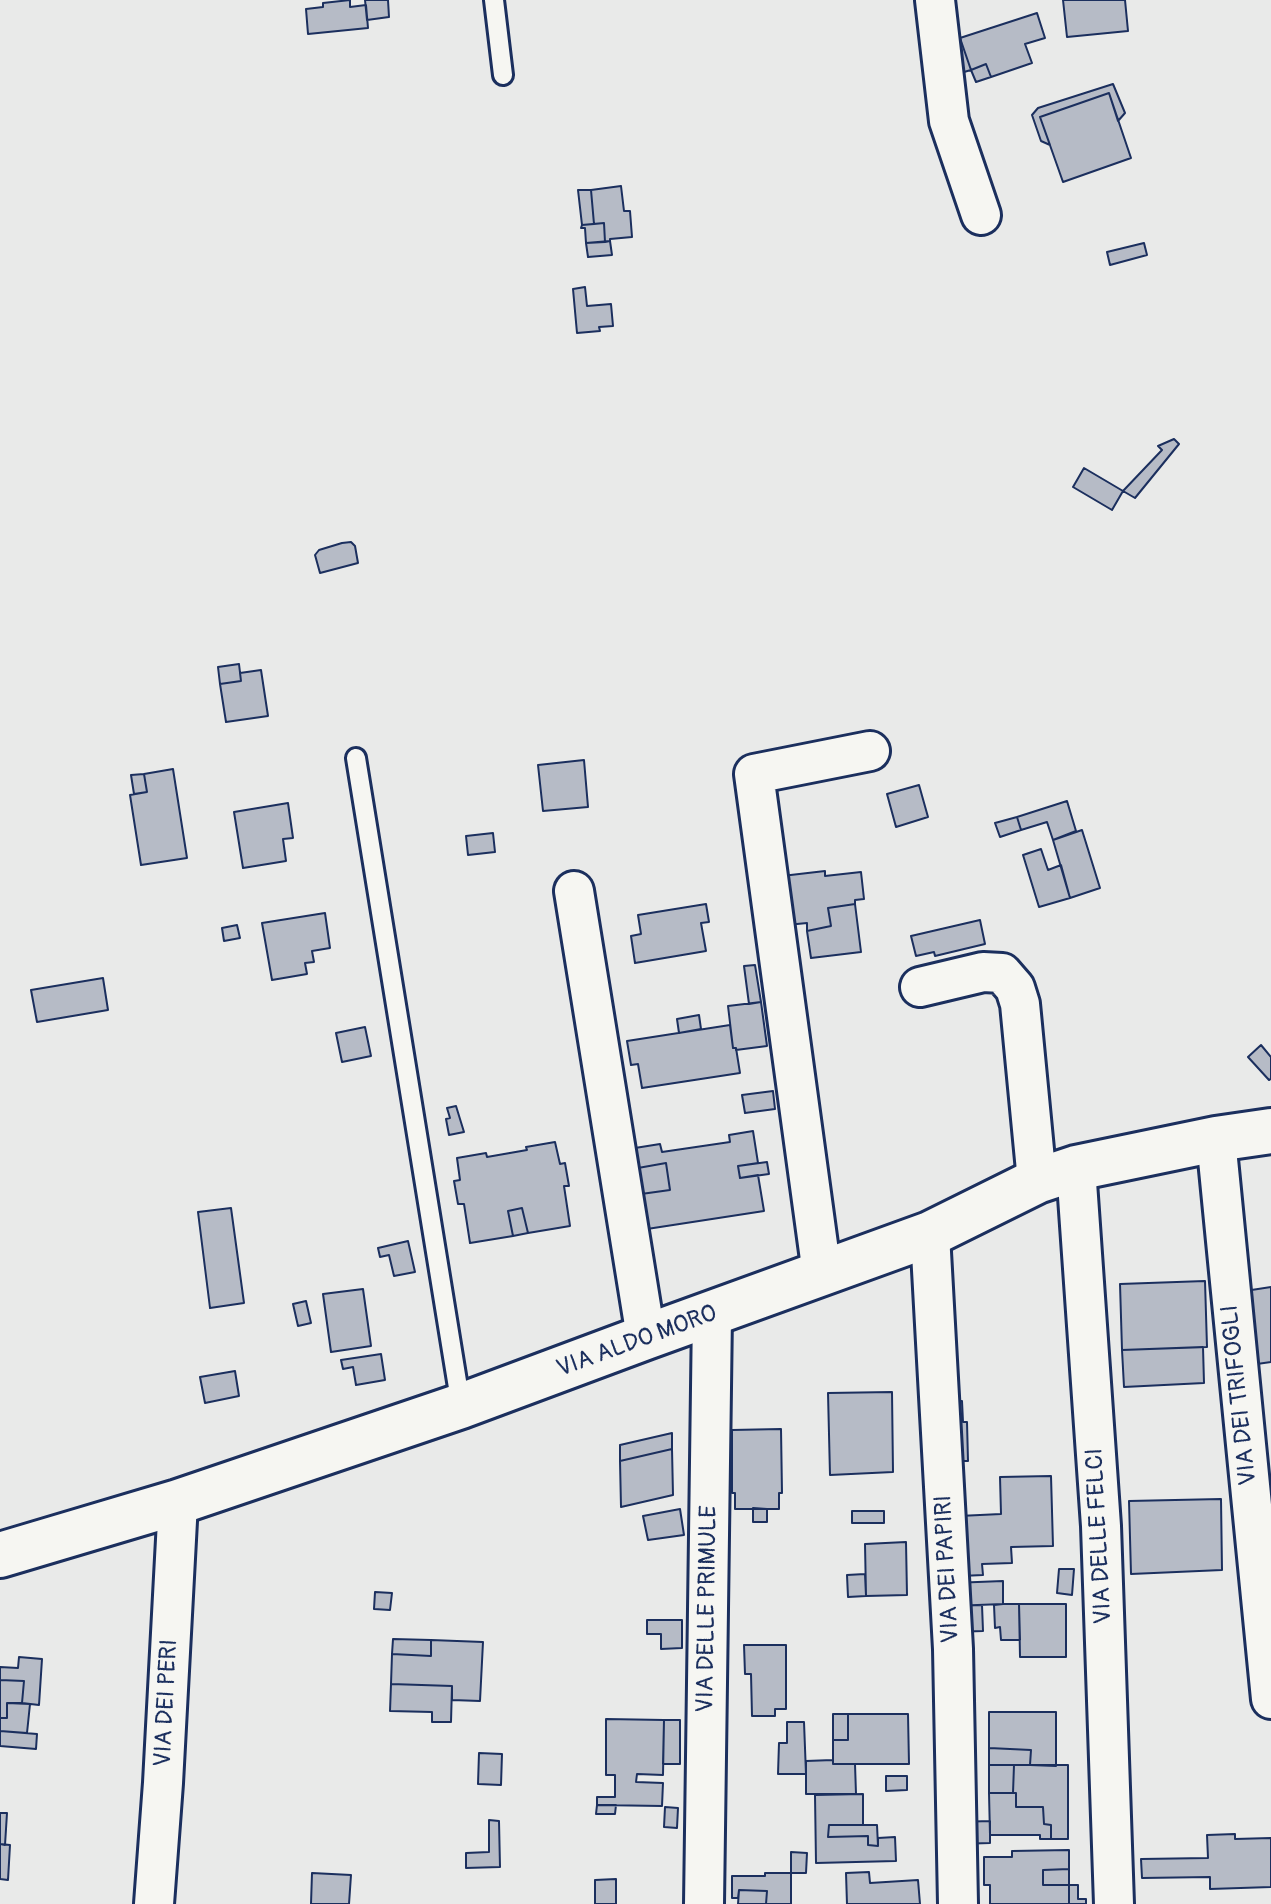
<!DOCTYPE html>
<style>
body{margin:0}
canvas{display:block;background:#e9eae9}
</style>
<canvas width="1271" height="1904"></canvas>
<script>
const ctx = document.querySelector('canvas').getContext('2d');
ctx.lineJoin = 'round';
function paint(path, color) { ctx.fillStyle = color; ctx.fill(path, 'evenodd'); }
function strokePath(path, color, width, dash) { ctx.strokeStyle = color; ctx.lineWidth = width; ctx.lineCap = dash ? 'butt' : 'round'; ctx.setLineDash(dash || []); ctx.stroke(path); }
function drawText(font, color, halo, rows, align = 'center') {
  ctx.font = font + ' Pangolin,sans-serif'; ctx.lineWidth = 8; ctx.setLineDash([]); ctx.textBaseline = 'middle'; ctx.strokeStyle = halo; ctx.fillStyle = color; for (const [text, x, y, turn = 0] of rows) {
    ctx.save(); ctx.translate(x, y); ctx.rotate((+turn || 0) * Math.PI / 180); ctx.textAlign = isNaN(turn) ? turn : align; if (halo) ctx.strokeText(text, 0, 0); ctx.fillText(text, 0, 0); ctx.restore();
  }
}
const building = new Path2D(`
 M 350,0 L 350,7 L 366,5 L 368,28 L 308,34 L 306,9 L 323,7 L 323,3 Z
 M 365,0 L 388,0 L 389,17 L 367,20 Z
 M 1063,0 L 1125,0 L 1128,31 L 1067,37 Z
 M 1037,13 L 1045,38 L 1025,44 L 1032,63 L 991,77 L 986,64 L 971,70 L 960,38 Z
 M 960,38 L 971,70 L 964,72 L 953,41 Z
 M 986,64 L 991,77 L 976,82 L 971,70 Z
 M 1113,84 L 1125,113 L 1118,121 L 1109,93 L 1040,117 L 1050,145 L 1041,141 L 1032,115 L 1038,108 Z
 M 1109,93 L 1131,158 L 1063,182 L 1040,117 Z
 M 621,186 L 624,211 L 630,211 L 632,237 L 610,239 L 610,241 L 605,242 L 604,223 L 594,224 L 591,190 Z
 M 578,190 L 591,190 L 594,224 L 582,225 Z
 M 604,223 L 605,242 L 586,243 L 585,228 L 581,228 L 582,225 Z
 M 610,241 L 612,255 L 588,257 L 586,243 Z
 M 1144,243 L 1147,255 L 1110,265 L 1107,252 Z
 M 585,287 L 587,306 L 611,304 L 613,326 L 599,327 L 600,331 L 577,333 L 573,289 Z
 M 1174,439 L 1179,444 L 1135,498 L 1123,491 L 1162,450 L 1158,446 Z
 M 1084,468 L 1123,491 L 1112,510 L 1073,487 Z
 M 351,542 L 355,546 L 358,563 L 320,573 L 315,555 L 319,550 L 342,543 Z
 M 239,664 L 241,681 L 220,684 L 218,667 Z
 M 261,670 L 268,716 L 226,722 L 220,684 L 241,681 L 240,673 Z
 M 584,760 L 588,807 L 543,811 L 538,765 Z
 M 173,769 L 187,858 L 141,865 L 130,795 L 147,792 L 144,774 Z
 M 144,774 L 147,792 L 134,794 L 131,775 Z
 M 919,785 L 928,817 L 896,827 L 887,794 Z
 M 1067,801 L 1076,831 L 1053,840 L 1047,822 L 1021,830 L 1017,817 Z
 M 288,803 L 293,838 L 283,839 L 286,861 L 243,868 L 234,812 Z
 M 1017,817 L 1021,830 L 1000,837 L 995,823 Z
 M 1082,830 L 1100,888 L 1070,898 L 1053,840 Z
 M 493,833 L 495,852 L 468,855 L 466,836 Z
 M 1041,849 L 1048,870 L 1061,865 L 1070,898 L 1039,907 L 1023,855 Z
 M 825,871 L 825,876 L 861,872 L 864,899 L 855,900 L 855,904 L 828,908 L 831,926 L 807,931 L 807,923 L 787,925 L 782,876 Z
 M 706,904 L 709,922 L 701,923 L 706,951 L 635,963 L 631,936 L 641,934 L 638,915 Z
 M 855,904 L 861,952 L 811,958 L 807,931 L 831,926 L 828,908 Z
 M 325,913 L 330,948 L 312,951 L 314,962 L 305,963 L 307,974 L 272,980 L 262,923 Z
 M 980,920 L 985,944 L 935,956 L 934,952 L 916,956 L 911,936 Z
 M 237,925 L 240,938 L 224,941 L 222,928 Z
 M 755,965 L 761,1002 L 749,1004 L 744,966 Z
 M 103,978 L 108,1010 L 37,1022 L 31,990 Z
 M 761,1002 L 767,1046 L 736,1050 L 736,1048 L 733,1048 L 728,1006 Z
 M 699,1015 L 701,1029 L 679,1033 L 677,1019 Z
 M 730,1025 L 733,1048 L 736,1048 L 740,1073 L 642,1088 L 638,1064 L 631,1065 L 627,1041 Z
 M 365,1027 L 371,1056 L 342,1062 L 336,1033 Z
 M 1261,1045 L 1271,1057 L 1271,1079 L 1269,1080 L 1248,1057 Z
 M 773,1091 L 775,1109 L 745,1113 L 742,1095 Z
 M 456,1106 L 464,1132 L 449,1135 L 446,1119 L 450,1118 L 447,1108 Z
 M 753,1131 L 758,1163 L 738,1166 L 740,1178 L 758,1175 L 764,1211 L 647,1229 L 641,1194 L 670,1190 L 666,1163 L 638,1168 L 635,1148 L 660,1144 L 662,1152 L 730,1142 L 729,1135 Z
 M 555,1142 L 560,1164 L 565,1163 L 569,1186 L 564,1186 L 570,1226 L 528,1233 L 522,1208 L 508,1211 L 513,1236 L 470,1243 L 464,1204 L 458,1204 L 454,1181 L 460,1180 L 457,1158 L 486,1153 L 487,1157 L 527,1150 L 526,1147 Z
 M 767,1162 L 769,1174 L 740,1178 L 738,1166 Z
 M 666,1163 L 670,1190 L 634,1195 L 639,1177 L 638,1168 Z
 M 231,1208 L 244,1303 L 210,1308 L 198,1212 Z
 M 522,1208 L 528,1233 L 513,1236 L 508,1211 Z
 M 408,1241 L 415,1272 L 394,1276 L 389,1255 L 380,1257 L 378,1248 Z
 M 1205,1281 L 1207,1347 L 1122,1350 L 1120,1284 Z
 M 1271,1287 L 1271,1362 L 1257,1364 L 1245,1291 Z
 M 363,1289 L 371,1346 L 331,1352 L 323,1294 Z
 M 306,1301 L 311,1323 L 298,1326 L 293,1304 Z
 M 1203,1347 L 1204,1383 L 1124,1387 L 1122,1350 Z
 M 381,1354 L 385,1380 L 356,1385 L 353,1367 L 343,1369 L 341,1360 Z
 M 235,1371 L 239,1396 L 205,1403 L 200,1377 Z
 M 892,1392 L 893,1472 L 830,1475 L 828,1393 Z
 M 946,1401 L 962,1401 L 963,1422 L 967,1422 L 968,1461 L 947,1461 Z
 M 781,1429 L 782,1493 L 779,1493 L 779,1509 L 735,1509 L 735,1493 L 732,1493 L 732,1430 Z
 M 672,1433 L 672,1449 L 620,1461 L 620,1445 Z
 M 672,1449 L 673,1495 L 621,1507 L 620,1461 Z
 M 1051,1476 L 1053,1546 L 1011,1547 L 1012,1563 L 982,1564 L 983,1575 L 961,1576 L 959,1516 L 1001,1514 L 1000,1477 Z
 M 1221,1499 L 1222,1570 L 1131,1574 L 1129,1501 Z
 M 753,1508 L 767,1509 L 767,1522 L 753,1522 Z
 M 680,1509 L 684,1535 L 648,1540 L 643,1516 Z
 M 852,1511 L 884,1511 L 884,1523 L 852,1523 Z
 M 906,1542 L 907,1595 L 866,1596 L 865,1544 Z
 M 1059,1569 L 1074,1569 L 1072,1595 L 1057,1593 Z
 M 865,1574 L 866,1596 L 848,1597 L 847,1575 Z
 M 1003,1581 L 1003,1604 L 952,1606 L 952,1583 Z
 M 375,1592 L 392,1593 L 390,1610 L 374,1609 Z
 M 1003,1604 L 1019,1604 L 1020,1640 L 1001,1640 L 1000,1627 L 995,1628 L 994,1605 Z
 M 1019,1604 L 1066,1604 L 1066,1657 L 1020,1657 Z
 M 982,1605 L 983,1631 L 953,1632 L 952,1606 Z
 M 647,1620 L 682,1620 L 682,1648 L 661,1649 L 661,1634 L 647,1634 Z
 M 393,1639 L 431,1640 L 431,1656 L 392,1654 Z
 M 431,1640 L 483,1642 L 480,1701 L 452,1700 L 452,1686 L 391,1684 L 392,1654 L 431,1656 Z
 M 744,1645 L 786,1645 L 786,1709 L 775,1709 L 775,1716 L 752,1716 L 751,1674 L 745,1674 Z
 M 19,1657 L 42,1659 L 39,1705 L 22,1703 L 24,1681 L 0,1680 L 0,1667 L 18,1668 Z
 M 0,1680 L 24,1681 L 22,1703 L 7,1703 L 7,1718 L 0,1718 Z
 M 391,1684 L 452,1686 L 451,1722 L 432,1722 L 432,1712 L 390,1711 Z
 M 7,1703 L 30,1704 L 27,1733 L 0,1731 L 0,1718 L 7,1718 Z
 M 989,1712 L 1056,1712 L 1056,1766 L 1030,1765 L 1031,1750 L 989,1748 Z
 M 833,1714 L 848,1714 L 848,1740 L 833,1740 Z
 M 848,1714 L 908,1714 L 909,1764 L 833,1764 L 833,1740 L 848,1740 Z
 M 606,1719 L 664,1720 L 663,1775 L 637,1774 L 636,1782 L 663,1783 L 662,1806 L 597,1805 L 597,1797 L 615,1797 L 615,1775 L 606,1775 Z
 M 664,1720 L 680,1720 L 680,1764 L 663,1764 Z
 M 787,1722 L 804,1722 L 806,1774 L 778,1774 L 779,1743 L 787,1743 Z
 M 0,1731 L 37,1734 L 36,1749 L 0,1746 Z
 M 989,1748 L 1031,1750 L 1030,1765 L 989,1765 Z
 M 479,1753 L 502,1754 L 501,1785 L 478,1784 Z
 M 833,1760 L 833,1764 L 855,1764 L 856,1794 L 806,1794 L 806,1761 Z
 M 989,1765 L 1014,1765 L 1013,1793 L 989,1793 Z
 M 1014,1765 L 1068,1765 L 1068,1839 L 1051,1839 L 1051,1825 L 1044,1824 L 1043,1807 L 1016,1807 L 1016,1793 L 1013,1793 Z
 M 886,1776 L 907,1776 L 907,1790 L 886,1791 Z
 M 989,1793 L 1016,1793 L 1016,1807 L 1043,1807 L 1044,1824 L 1051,1825 L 1051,1839 L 1040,1839 L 1040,1835 L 990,1835 Z
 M 863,1794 L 863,1825 L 829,1825 L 828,1837 L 868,1836 L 868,1845 L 878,1846 L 878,1838 L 895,1837 L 896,1861 L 816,1863 L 815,1795 Z
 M 597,1805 L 616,1805 L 615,1814 L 596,1814 Z
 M 665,1807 L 678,1808 L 677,1828 L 664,1827 Z
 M 0,1813 L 7,1813 L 5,1845 L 0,1844 Z
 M 489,1820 L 499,1821 L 500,1867 L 466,1868 L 466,1853 L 489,1852 Z
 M 990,1821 L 990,1843 L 958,1844 L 958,1822 Z
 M 829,1825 L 877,1825 L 878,1846 L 868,1845 L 868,1836 L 828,1837 Z
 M 1235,1834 L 1235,1839 L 1271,1838 L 1271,1887 L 1210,1889 L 1210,1877 L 1142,1878 L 1141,1859 L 1208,1858 L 1207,1835 Z
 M 0,1844 L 10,1845 L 8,1880 L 0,1879 Z
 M 1069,1850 L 1069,1869 L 1043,1870 L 1043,1885 L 1069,1885 L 1069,1904 L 990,1904 L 990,1885 L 984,1885 L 984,1857 L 1012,1857 L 1012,1851 Z
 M 791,1852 L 807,1853 L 806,1873 L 791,1873 Z
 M 1069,1869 L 1069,1885 L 1043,1885 L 1043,1870 Z
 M 869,1872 L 870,1883 L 918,1880 L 920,1904 L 847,1904 L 846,1873 Z
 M 312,1873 L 351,1875 L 349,1904 L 311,1904 Z
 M 765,1873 L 791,1873 L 791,1904 L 766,1904 L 767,1891 L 739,1890 L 738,1898 L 732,1898 L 732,1876 L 765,1876 Z
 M 616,1879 L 616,1904 L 595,1904 L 595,1880 Z
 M 1069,1885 L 1078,1885 L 1078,1899 L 1086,1899 L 1086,1904 L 1069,1904 Z
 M 739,1890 L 767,1891 L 766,1904 L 738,1904 Z`);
paint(building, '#b6bbc6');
strokePath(building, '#1b2f5e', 2);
const service = new Path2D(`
 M 494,0 L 503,75
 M 356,758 L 461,1406`);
const minor = new Path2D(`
 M 935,0 L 949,121 L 981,215
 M 574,891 L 646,1337
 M 920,987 L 983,972 L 1002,973 L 1015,988 L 1020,1004 L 1037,1181
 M 1216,1139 L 1271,1699
 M 1076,1168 L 1101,1526 L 1114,1904
 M 930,1234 L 953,1649 L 958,1904
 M 822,1274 L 754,774 L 870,751
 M 154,1904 L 163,1783 L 178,1502
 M 704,1904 L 712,1314`);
const tertiary = new Path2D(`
 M 0,1555 L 178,1502 L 461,1406 L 646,1337 L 930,1234 L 1037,1181 L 1076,1168 L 1216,1139 L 1271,1131`);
strokePath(service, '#1b2f5e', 24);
strokePath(minor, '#1b2f5e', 44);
strokePath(tertiary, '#1b2f5e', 50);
strokePath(service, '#f6f6f2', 18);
strokePath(minor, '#f6f6f2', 38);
strokePath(tertiary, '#f6f6f2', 44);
drawText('24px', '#1b2f5e', '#f6f6f2', [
 ["VIA ALDO MORO",637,1342,-20],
 ["VIA DEI TRIFOGLI",1240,1395,-96],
 ["VIA DELLE FELCI",1100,1536,-93],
 ["VIA DEI PAPIRI",948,1569,-93],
 ["VIA DELLE PRIMULE",708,1609,-89],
 ["VIA DEI PERI",167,1703,-87]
]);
</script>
